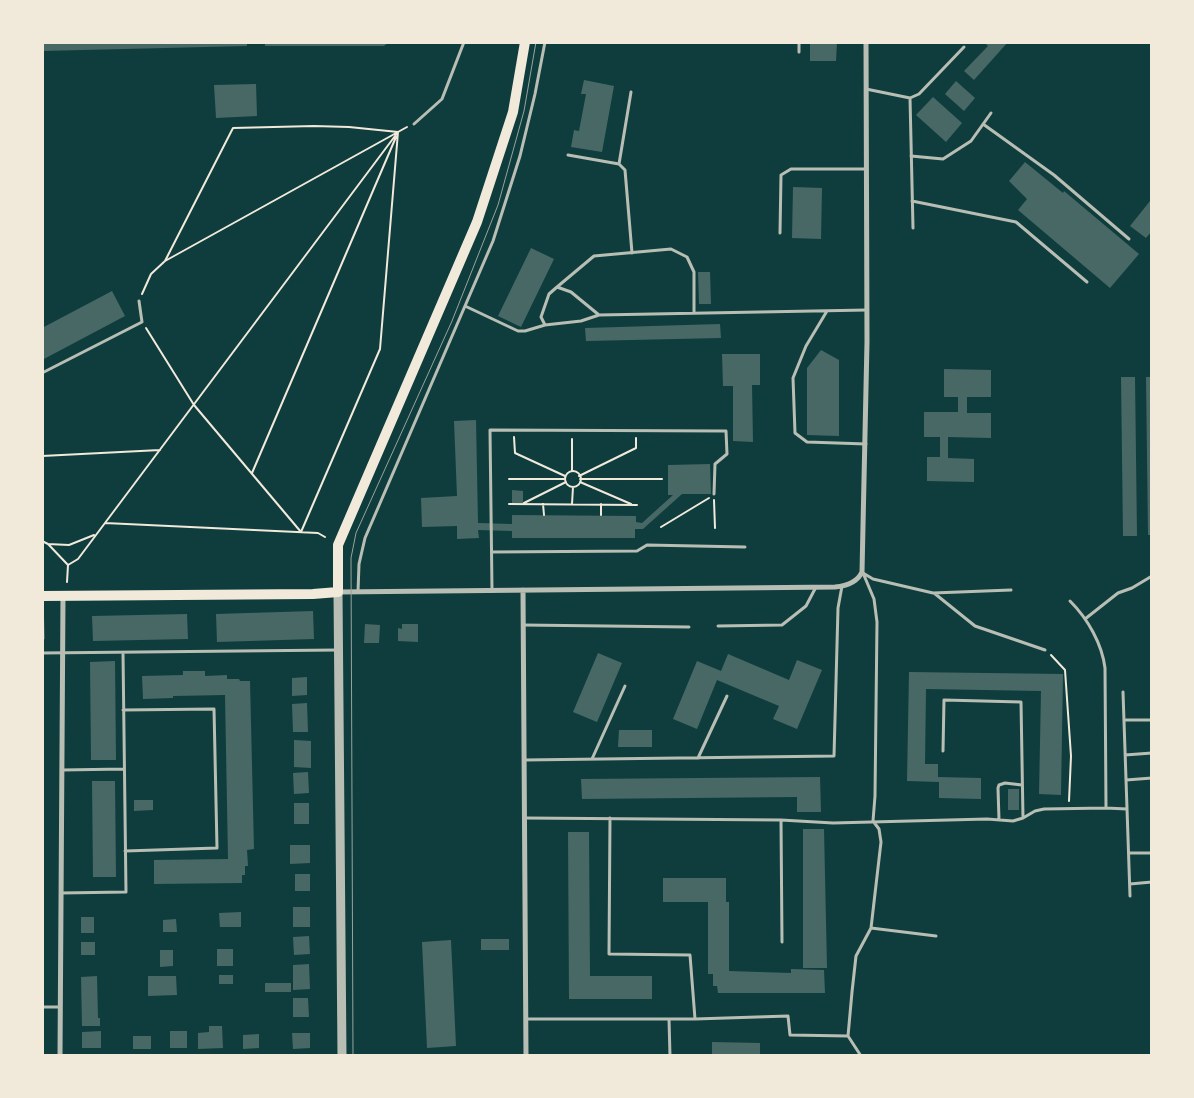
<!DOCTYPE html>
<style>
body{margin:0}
#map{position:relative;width:1194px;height:1098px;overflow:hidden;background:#0f3d3e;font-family:"PT Sans Narrow",sans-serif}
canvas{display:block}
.frame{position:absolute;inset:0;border:44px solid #f1e9da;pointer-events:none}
</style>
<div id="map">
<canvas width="1194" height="1098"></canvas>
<div class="frame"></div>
</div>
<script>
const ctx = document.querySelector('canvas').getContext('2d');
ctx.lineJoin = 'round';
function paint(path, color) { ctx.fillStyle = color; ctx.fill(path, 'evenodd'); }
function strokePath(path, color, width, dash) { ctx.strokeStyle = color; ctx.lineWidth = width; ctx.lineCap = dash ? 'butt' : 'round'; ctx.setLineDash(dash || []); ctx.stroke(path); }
paint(new Path2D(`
 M 42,42 L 247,42 L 247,46 L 42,51 Z
 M 265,42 L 389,42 L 384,46 L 265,46 Z
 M 810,42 L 837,42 L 836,61 L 810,61 Z
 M 984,42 L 1008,42 L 974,80 L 964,71 L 988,46 Z
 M 584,80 L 614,86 L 602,152 L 571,147 L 574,130 L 579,131 L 586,94 L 581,94 Z
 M 956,81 L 975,98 L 964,111 L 945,94 Z
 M 256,84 L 257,116 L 216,118 L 214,85 Z
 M 933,97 L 962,123 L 946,142 L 916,115 Z
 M 1025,162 L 1063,193 L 1064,191 L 1139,254 L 1110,288 L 1018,210 L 1027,199 L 1009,181 Z
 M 793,187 L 822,188 L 821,239 L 792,238 Z
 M 1150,201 L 1152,202 L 1152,231 L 1146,238 L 1130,226 Z
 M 531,248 L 554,259 L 521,327 L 498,316 Z
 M 698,272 L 710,272 L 711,304 L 699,304 Z
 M 112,291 L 125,316 L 42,360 L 42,328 Z
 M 720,324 L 721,338 L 586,341 L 585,328 Z
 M 821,350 L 839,360 L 839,436 L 807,435 L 807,368 Z
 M 722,354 L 760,354 L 760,385 L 752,385 L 753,442 L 733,441 L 733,386 L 723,386 Z
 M 944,369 L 991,370 L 991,397 L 967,397 L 967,413 L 991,413 L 991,438 L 948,437 L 948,458 L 974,459 L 974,482 L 927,481 L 927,457 L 940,457 L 940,437 L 924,437 L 924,412 L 958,412 L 958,397 L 944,397 Z
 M 1121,377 L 1135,377 L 1137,536 L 1123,536 Z
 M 1146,377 L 1152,377 L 1152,535 L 1148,535 Z
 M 476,420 L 478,523 L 512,524 L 512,515 L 636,516 L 636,522 L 642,523 L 673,495 L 668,495 L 668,465 L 710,464 L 711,494 L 682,494 L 643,529 L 635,529 L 635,538 L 512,538 L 512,531 L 478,530 L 479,538 L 457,539 L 457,526 L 422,527 L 421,498 L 457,496 L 454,421 Z
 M 512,490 L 523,491 L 523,503 L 512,503 Z
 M 313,611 L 314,639 L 217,642 L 216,614 Z
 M 187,614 L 188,639 L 93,641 L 92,616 Z
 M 42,616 L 44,616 L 45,639 L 42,640 Z
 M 365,624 L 380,625 L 379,643 L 364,643 Z
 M 402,624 L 418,624 L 418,642 L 398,641 L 398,628 L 402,629 Z
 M 598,653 L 622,663 L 597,722 L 573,712 Z
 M 728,654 L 789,680 L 797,660 L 822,670 L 797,729 L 773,719 L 779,706 L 717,680 L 697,729 L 673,719 L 697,661 L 721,671 Z
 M 115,661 L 116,760 L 91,760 L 90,662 Z
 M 183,671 L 205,671 L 205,676 L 227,675 L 227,679 L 239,679 L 240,681 L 250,681 L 254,849 L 247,850 L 248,866 L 245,866 L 245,875 L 242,875 L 242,883 L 154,884 L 154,860 L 228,859 L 225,695 L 173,696 L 173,698 L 143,699 L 142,676 L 183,675 Z
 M 909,672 L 1063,674 L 1061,795 L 1039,794 L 1041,691 L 926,689 L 925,764 L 938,764 L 938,777 L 981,778 L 981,799 L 939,798 L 939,782 L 907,781 Z
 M 307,677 L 307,695 L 292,696 L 292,678 Z
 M 307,703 L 308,732 L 293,732 L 292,704 Z
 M 619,730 L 652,730 L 652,747 L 618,747 Z
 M 294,740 L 311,741 L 311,768 L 294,767 Z
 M 308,772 L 309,793 L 294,794 L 293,773 Z
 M 820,777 L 821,812 L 797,812 L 797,797 L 582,799 L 581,779 Z
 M 92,781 L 115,781 L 116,877 L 93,877 Z
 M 1008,789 L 1019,789 L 1019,810 L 1008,810 Z
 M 134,800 L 153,800 L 153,810 L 134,811 Z
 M 294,803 L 309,803 L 309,824 L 294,824 Z
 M 803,829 L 824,829 L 827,968 L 803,968 Z
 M 568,832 L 589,832 L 590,976 L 652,976 L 652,999 L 569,999 Z
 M 290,845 L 310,845 L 310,863 L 290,864 Z
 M 295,874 L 310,874 L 310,891 L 295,891 Z
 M 663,878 L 726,878 L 726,902 L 729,902 L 729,971 L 791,973 L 791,969 L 824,970 L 825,993 L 718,993 L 717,986 L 713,986 L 713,974 L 708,974 L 708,902 L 663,902 Z
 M 293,907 L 310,907 L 310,927 L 293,927 Z
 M 241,912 L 241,927 L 220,927 L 219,913 Z
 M 81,917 L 94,917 L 94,933 L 81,933 Z
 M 176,919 L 177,932 L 163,932 L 163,920 Z
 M 309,936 L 310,954 L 294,955 L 293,937 Z
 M 481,939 L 509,939 L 509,950 L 481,950 Z
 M 451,940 L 456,1046 L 427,1048 L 422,942 Z
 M 81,942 L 95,942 L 95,955 L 81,955 Z
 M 217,949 L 233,949 L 233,966 L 217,966 Z
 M 160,950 L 173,950 L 173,966 L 160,967 Z
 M 309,964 L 310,989 L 293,990 L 293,965 Z
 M 219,975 L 233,975 L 233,984 L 219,984 Z
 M 97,976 L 98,1018 L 100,1018 L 100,1026 L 82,1026 L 81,977 Z
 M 148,976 L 176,976 L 177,995 L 148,996 Z
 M 265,983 L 291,983 L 291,992 L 265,992 Z
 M 293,998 L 308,998 L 309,1017 L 293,1017 Z
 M 209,1026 L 222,1026 L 223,1048 L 198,1049 L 198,1033 L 209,1032 Z
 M 101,1031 L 101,1048 L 82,1048 L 82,1032 Z
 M 170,1031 L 187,1031 L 187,1048 L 170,1048 Z
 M 292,1033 L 310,1033 L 310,1048 L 293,1049 Z
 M 259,1034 L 259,1048 L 243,1049 L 243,1035 Z
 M 133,1036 L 151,1036 L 151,1049 L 133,1049 Z
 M 712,1042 L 760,1043 L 760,1056 L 712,1056 Z`), '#486865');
strokePath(new Path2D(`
 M 165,261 L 233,128 L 314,126 L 349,127 L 398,132
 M 142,294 L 151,274 L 165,261 L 407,127
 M 146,328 L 194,405 L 301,532 L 380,349 L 398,132
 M 514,437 L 515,453 L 565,476
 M 572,439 L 572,471
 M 42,456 L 160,450
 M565 479a8 8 0 1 1 16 0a8 8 0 1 1-16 0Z
 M 252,473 L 396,137
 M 579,476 L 636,448 L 636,438
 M 509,479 L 564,479
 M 580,479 L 662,479
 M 580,482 L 631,504
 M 714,500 L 715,528
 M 524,503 L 566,482
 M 509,504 L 637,505
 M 543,504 L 544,515
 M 572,504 L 573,487
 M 601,504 L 601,515
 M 105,523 L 318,533 L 325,537
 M 661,527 L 709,498
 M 42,541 L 48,544 L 68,565 L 67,582
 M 48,544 L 69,545 L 94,535
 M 68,565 L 78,559 L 398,132
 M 1051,655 L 1065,670 L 1071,756 L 1069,801`), '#f1e9da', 2);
strokePath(new Path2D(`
 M 799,52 L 799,42
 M 866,89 L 910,98 L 919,94 L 964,47
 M 910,98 L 913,228
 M 414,124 L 442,99 L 464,42
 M 983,124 L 1054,175 L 1129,239
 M 568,155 L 619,164 L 625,170 L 632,253
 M 911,156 L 943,159 L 971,141 L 991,113
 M 619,164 L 631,92
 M 912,201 L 1016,222 L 1087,282
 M 780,233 L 781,175 L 791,169 L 866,169
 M 557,287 L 594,256 L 671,249 L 687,257 L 694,272 L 694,312
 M 465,306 L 518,331 L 525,331 L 545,325
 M 827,311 L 806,346 L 793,378 L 795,433 L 807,442 L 866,444
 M 599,315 L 581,321 L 545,325 L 541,317 L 549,294 L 557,287 L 571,292 L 599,315 L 867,310
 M 42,373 L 142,322 L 139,301
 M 492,552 L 637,551 L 647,545 L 745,547
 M 863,573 L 873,579 L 933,593 L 1011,590
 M 492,590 L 490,430 L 726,431 L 727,454 L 715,464 L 714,494
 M 358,592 L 359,564 L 365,538 L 493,241 L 520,156 L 535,94 L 545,42
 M 934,593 L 975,626 L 1045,650
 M 1085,619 L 1118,593 L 1132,588 L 1152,576
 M 523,625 L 689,627
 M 718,626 L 782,625 L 806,606 L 816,587
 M 42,653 L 337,650
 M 1123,692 L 1130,896
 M 123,710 L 214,709 L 217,848 L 125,851
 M 1124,720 L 1150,720
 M 1125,755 L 1152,753
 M 698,758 L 727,696
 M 592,759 L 625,686
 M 524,760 L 834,756 L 838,608 L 842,586
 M 62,770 L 124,769
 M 1126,780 L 1152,778
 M 1106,808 L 1127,809
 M 525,818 L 781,820
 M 610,818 L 609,954 L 690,955 L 695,1019
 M 1023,818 L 1035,811 L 1044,809 L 1106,808 L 1105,668 C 1102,644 1088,619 1070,601
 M 999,820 L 998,788 L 999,785 L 1005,783 L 1022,785
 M 1129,853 L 1152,853
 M 1130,884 L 1152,882
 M 61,893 L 126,892 L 123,653
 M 871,928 L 936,936
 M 782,942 L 781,820 L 833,823 L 987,819 L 1013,821 L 1023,818 L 1021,702 L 944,700 L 943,751
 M 42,1007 L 60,1007
 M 526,1019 L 695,1019 L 788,1016 L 790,1035 L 848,1036
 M 669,1019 L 670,1056
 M 861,1056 L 848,1036 L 852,992 L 856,956 L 871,928 L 881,842 L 879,829 L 873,821 L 875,796 L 877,622 L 874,599 L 863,573`), '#b8beb3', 3);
strokePath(new Path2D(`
 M 523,590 L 526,1056
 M 338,592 L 835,587 C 846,586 857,583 862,572 L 867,342 L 866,42
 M 60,1056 L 63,596`), '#b8beb3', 5);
strokePath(new Path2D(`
 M 338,592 L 342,1056`), '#b8beb3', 9);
strokePath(new Path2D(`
 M 42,596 L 313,594 L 338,592 L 338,545 L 477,222 L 513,112 L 525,42`), '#f1e9da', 10);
strokePath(new Path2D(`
 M 353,1056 L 351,558 L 356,533 L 452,321 L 498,205 L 524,111 L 536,42`), '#97a49c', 1);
</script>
